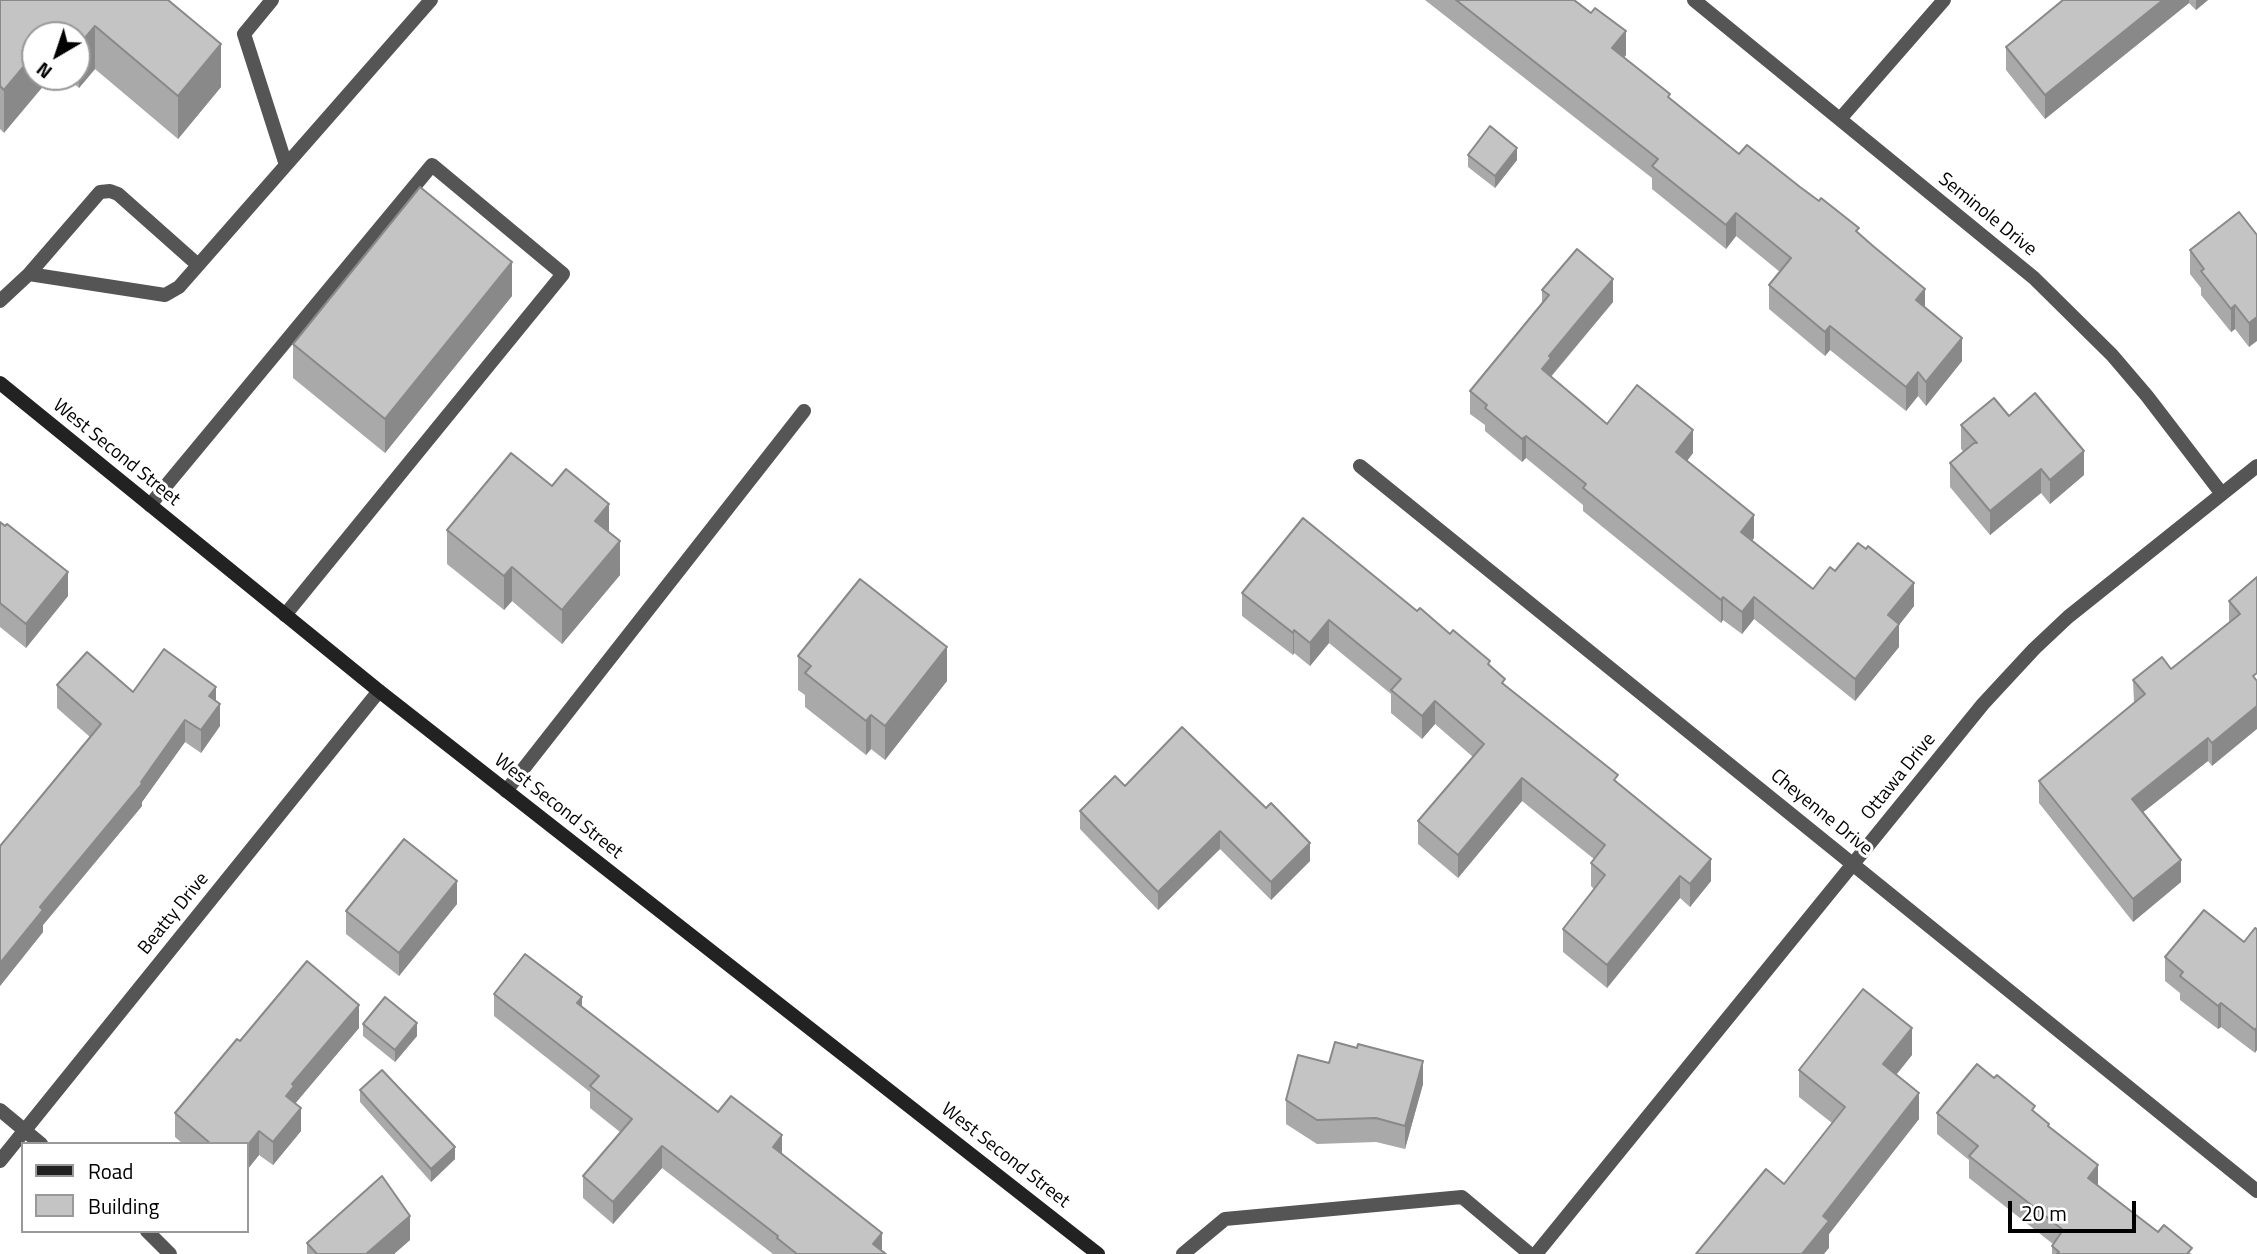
<!DOCTYPE html>
<style>
body{margin:0}
#map{position:relative;width:2257px;height:1254px;overflow:hidden;background:#fff;font-family:"Titillium Web",sans-serif}
canvas{display:block}
.legend{position:absolute;left:21px;top:1142px;width:228px;height:91px;box-sizing:border-box;background:#fff;border:2px solid #999;margin:0;padding:9px 12px;list-style:none;font-size:21px;color:#000}
.legend li{display:flex;align-items:center;gap:14px;height:35px}
.legend b{width:35px;border:2px solid #999}
.north{position:absolute;left:21px;top:21px;width:70px;height:70px;box-sizing:border-box;background:#fff;border:2px solid #999;border-radius:50%;rotate:219deg;font-size:19px;font-weight:700;line-height:28px;text-align:center;color:#000}
.north::after{content:'';display:block;margin:auto;width:24px;height:32px;background:#000;clip-path:polygon(50% 0,100% 100%,50% 72%,0 100%)}
.scale{position:absolute;left:2008px;top:1201px;width:128px;height:32px;box-sizing:border-box;border:4px solid #000;border-top:0;padding-left:9px;font-size:21px;line-height:24px;white-space:nowrap;color:#000;-webkit-text-stroke:5px #fff;paint-order:stroke}
</style>
<div id="map">
<canvas width="2257" height="1254"></canvas>
<ul class="legend">
<li><b style="height:9px;background:#222"></b>Road</li>
<li><b style="height:19px;background:#c4c4c4"></b>Building</li>
</ul>
<div class="north">N</div>
<div class="scale">20 m</div>
</div>
<script>
const ctx = document.querySelector('canvas').getContext('2d');
ctx.lineJoin = 'round';
function strokePath(path, color, width, dash) { ctx.strokeStyle = color; ctx.lineWidth = width; ctx.lineCap = dash ? 'butt' : 'round'; ctx.setLineDash(dash || []); ctx.stroke(path); }
function paint(path, color) { ctx.fillStyle = color; ctx.fill(path, 'evenodd'); }
function drawText(font, color, halo, rows, align = 'center') {
  ctx.font = font + ' "Titillium Web",sans-serif'; ctx.lineWidth = 6; ctx.setLineDash([]); ctx.textBaseline = 'middle'; ctx.strokeStyle = halo; ctx.fillStyle = color; for (const [text, x, y, turn = 0] of rows) {
    ctx.save(); ctx.translate(x, y); ctx.rotate((+turn || 0) * Math.PI / 180); ctx.textAlign = isNaN(turn) ? turn : align; if (halo) ctx.strokeText(text, 0, 0); ctx.fillText(text, 0, 0); ctx.restore();
  }
}
strokePath(new Path2D(`
 M 272,0 L 244,34 L 286,165
 M 29,274 L 165,295 L 179,287 L 431,0
 M 0,301 L 29,274 L 100,192 L 110,191 L 118,194 L 198,265
 M 150,505 L 432,165 L 563,274 L 285,615
 M 506,791 L 804,411
 M 1183,1254 L 1225,1219 L 1462,1197 L 1530,1254`), '#555', 14);
strokePath(new Path2D(`
 M 1694,0 L 2034,278 L 2112,355 L 2147,396 L 2222,494
 M 1840,119 L 1944,0
 M 1360,466 L 2257,1191
 M 0,1110 L 41,1144
 M 0,1161 L 379,691
 M 147,1231 L 170,1254
 M 1536,1254 L 1983,704 L 2034,649 L 2068,617 L 2257,466`), '#555', 14);
strokePath(new Path2D(`
 M 0,383 L 379,691 L 1098,1254`), '#222', 14);
paint(new Path2D(`
 M 0,0 L 168,0 L 221,87 L 178,139 L 95,69 L 79,88 L 66,77 L 77,77 L 77,35 L 35,35 L 4,133 L 0,129 Z
 M 1425,0 L 1574,0 L 1626,55 L 1624,57 L 1670,99 L 1739,154 L 1800,187 L 1859,233 L 1925,308 L 1962,361 L 1926,406 L 1918,396 L 1906,411 L 1830,350 L 1825,356 L 1769,309 L 1769,285 L 1780,272 L 1736,236 L 1726,249 L 1652,189 L 1652,178 Z
 M 2063,0 L 2208,0 L 2196,10 L 2189,3 L 2045,119 L 2006,70 L 2006,47 Z
 M 1468,155 L 1517,160 L 1495,188 L 1468,167 Z
 M 2257,235 L 2249,347 L 2235,329 L 2231,332 L 2201,295 L 2201,288 L 2190,274 L 2190,250 Z
 M 1542,290 L 1613,302 L 1551,377 L 1607,424 L 1693,453 L 1687,461 L 1754,538 L 1752,541 L 1813,589 L 1835,571 L 1914,606 L 1899,625 L 1899,647 L 1855,701 L 1754,619 L 1742,634 L 1723,620 L 1721,623 L 1583,511 L 1583,505 L 1526,458 L 1522,462 L 1485,431 L 1485,425 L 1470,414 L 1470,391 L 1542,303 Z
 M 512,296 L 385,453 L 293,378 L 293,344 Z
 M 2009,416 L 2084,475 L 2050,504 L 2041,493 L 1990,535 L 1950,487 L 1950,463 L 1964,452 L 1961,449 L 1961,425 Z
 M 0,522 L 68,596 L 26,648 L 0,627 Z
 M 447,530 L 609,533 L 620,575 L 562,644 L 512,601 L 504,610 L 447,564 Z
 M 2257,577 L 2212,766 L 2208,761 L 2143,812 L 2181,882 L 2133,922 L 2039,803 L 2039,781 L 2134,703 L 2133,680 L 2171,669 L 2229,622 L 2229,601 Z
 M 1242,593 L 1417,611 L 1490,667 L 1505,685 L 1618,783 L 1711,881 L 1690,907 L 1680,898 L 1607,988 L 1563,952 L 1563,929 L 1594,889 L 1591,886 L 1591,863 L 1594,859 L 1522,801 L 1458,878 L 1418,844 L 1418,821 L 1473,757 L 1435,724 L 1422,739 L 1391,713 L 1391,694 L 1329,643 L 1310,666 L 1294,653 L 1293,655 L 1242,616 Z
 M 798,656 L 947,681 L 885,760 L 871,749 L 866,755 L 805,707 L 805,695 L 798,690 Z
 M 57,685 L 133,692 L 216,701 L 220,726 L 201,753 L 185,742 L 142,802 L 142,806 L 43,925 L 43,932 L 0,986 L 90,737 L 57,708 Z
 M 1125,786 L 1310,861 L 1271,900 L 1220,849 L 1158,910 L 1080,829 L 1080,811 Z
 M 457,904 L 399,976 L 346,934 L 346,911 Z
 M 2255,928 L 2255,1053 L 2221,1027 L 2218,1029 L 2180,1000 L 2180,993 L 2165,981 L 2165,957 L 2244,942 Z
 M 494,994 L 582,1007 L 718,1112 L 782,1154 L 886,1254 L 773,1254 L 662,1168 L 613,1224 L 583,1198 L 583,1176 L 620,1132 L 590,1108 L 590,1092 L 494,1016 Z
 M 363,1024 L 417,1036 L 395,1062 L 363,1036 Z
 M 359,1028 L 295,1103 L 301,1131 L 273,1165 L 259,1155 L 247,1170 L 247,1144 L 183,1144 L 175,1137 L 175,1113 L 240,1041 Z
 M 1912,1055 L 1896,1075 L 1919,1119 L 1829,1234 L 1829,1248 L 1784,1184 L 1832,1123 L 1799,1097 L 1799,1070 Z
 M 1329,1063 L 1423,1084 L 1405,1149 L 1376,1142 L 1317,1144 L 1286,1124 L 1286,1100 Z
 M 360,1090 L 455,1159 L 431,1182 L 360,1102 Z
 M 2035,1112 L 2049,1127 L 2098,1186 L 2158,1232 L 2192,1254 L 2052,1254 L 2052,1246 L 2053,1244 L 1969,1178 L 1969,1160 L 1937,1134 L 1937,1113 Z
 M 410,1240 L 394,1254 L 307,1254 L 307,1243 Z`), '#a9a9a9');
paint(new Path2D(`
 M 2163,0 L 2189,0 L 2189,3 L 2045,119 L 2045,95 Z
 M 2196,0 L 2208,0 L 2196,10 Z
 M 95,26 L 95,69 L 79,88 L 79,45 Z
 M 57,27 L 57,35 L 50,35 Z
 M 1626,31 L 1626,55 L 1612,72 L 1612,48 Z
 M 221,44 L 221,87 L 178,139 L 178,96 Z
 M 35,53 L 35,77 L 51,77 L 4,133 L 4,90 Z
 M 1517,148 L 1517,160 L 1495,188 L 1495,176 Z
 M 1736,213 L 1736,236 L 1726,249 L 1726,225 Z
 M 512,262 L 512,296 L 385,453 L 385,419 Z
 M 1613,279 L 1613,302 L 1551,376 L 1551,381 L 1542,369 L 1549,356 Z
 M 1925,289 L 1925,313 L 1916,300 Z
 M 2235,305 L 2235,329 L 2231,332 L 2231,309 Z
 M 2257,317 L 2257,341 L 2249,347 L 2249,323 Z
 M 1830,326 L 1830,350 L 1825,356 L 1825,332 Z
 M 1962,338 L 1962,361 L 1926,406 L 1926,382 Z
 M 1918,372 L 1918,396 L 1906,411 L 1906,387 Z
 M 1693,430 L 1693,453 L 1676,475 L 1676,452 Z
 M 1526,436 L 1526,458 L 1522,462 L 1522,439 Z
 M 2084,451 L 2084,475 L 2050,504 L 2050,480 Z
 M 2041,469 L 2041,493 L 1990,535 L 1990,511 Z
 M 609,504 L 609,538 L 595,521 Z
 M 1754,515 L 1754,538 L 1741,555 L 1741,532 Z
 M 620,541 L 620,575 L 562,644 L 562,610 Z
 M 512,567 L 512,601 L 504,610 L 504,576 Z
 M 68,572 L 68,596 L 26,648 L 26,624 Z
 M 1914,583 L 1914,606 L 1899,625 L 1899,647 L 1855,701 L 1855,679 L 1888,615 Z
 M 1723,597 L 1723,620 L 1721,623 L 1721,600 Z
 M 1754,597 L 1754,619 L 1742,634 L 1742,612 Z
 M 1329,620 L 1329,643 L 1310,666 L 1310,643 Z
 M 1294,630 L 1294,653 L 1293,655 L 1293,633 Z
 M 947,647 L 947,681 L 885,760 L 885,726 Z
 M 216,687 L 216,709 L 209,696 Z
 M 1435,701 L 1435,724 L 1422,739 L 1422,716 Z
 M 220,704 L 220,726 L 201,753 L 201,730 Z
 M 2257,706 L 2257,729 L 2212,766 L 2212,743 Z
 M 871,715 L 871,749 L 866,755 L 866,721 Z
 M 185,720 L 185,742 L 142,802 L 142,806 L 43,925 L 43,932 L 0,986 L 0,963 L 40,907 L 141,782 Z
 M 2208,738 L 2208,761 L 2132,821 L 2132,799 Z
 M 1522,778 L 1522,801 L 1458,878 L 1458,855 Z
 M 1220,831 L 1220,849 L 1158,910 L 1158,892 Z
 M 1310,843 L 1310,861 L 1271,900 L 1271,882 Z
 M 1711,859 L 1711,881 L 1690,907 L 1690,884 Z
 M 2181,860 L 2181,882 L 2133,922 L 2133,899 Z
 M 1680,876 L 1680,898 L 1607,988 L 1607,965 Z
 M 457,881 L 457,904 L 399,976 L 399,953 Z
 M 582,997 L 582,1019 L 577,1003 Z
 M 2221,1003 L 2221,1027 L 2218,1029 L 2218,1006 Z
 M 359,1005 L 359,1028 L 294,1105 L 286,1096 L 292,1084 Z
 M 417,1023 L 417,1036 L 395,1062 L 395,1050 Z
 M 2257,1027 L 2257,1050 L 2255,1053 L 2255,1030 Z
 M 1912,1028 L 1912,1055 L 1883,1091 L 1883,1064 Z
 M 1423,1061 L 1423,1084 L 1405,1149 L 1405,1126 Z
 M 1919,1093 L 1919,1119 L 1829,1234 L 1829,1248 L 1824,1254 L 1802,1254 L 1823,1216 Z
 M 301,1108 L 301,1131 L 273,1165 L 273,1142 Z
 M 259,1131 L 259,1155 L 247,1170 L 247,1146 Z
 M 782,1135 L 782,1157 L 773,1147 Z
 M 662,1146 L 662,1168 L 613,1224 L 613,1202 Z
 M 455,1147 L 455,1159 L 431,1182 L 431,1169 Z
 M 2098,1165 L 2098,1187 L 2088,1178 Z
 M 410,1216 L 410,1240 L 394,1254 L 366,1254 Z
 M 882,1233 L 882,1254 L 873,1244 Z`), '#898989');
const building = new Path2D(`
 M 0,0 L 168,0 L 221,44 L 178,96 L 95,26 L 79,45 L 77,44 L 77,35 L 67,35 L 57,27 L 50,35 L 35,35 L 35,53 L 4,90 L 0,86 Z
 M 1456,0 L 1574,0 L 1591,13 L 1595,8 L 1626,31 L 1612,48 L 1670,94 L 1668,97 L 1739,154 L 1747,145 L 1800,187 L 1819,201 L 1821,198 L 1859,228 L 1856,231 L 1873,246 L 1925,289 L 1916,300 L 1962,338 L 1926,382 L 1918,372 L 1906,387 L 1830,326 L 1825,332 L 1769,285 L 1791,258 L 1736,213 L 1726,225 L 1652,166 L 1658,159 Z
 M 2063,0 L 2163,0 L 2045,95 L 2006,47 Z
 M 1490,126 L 1517,148 L 1495,176 L 1468,155 Z
 M 420,187 L 512,262 L 385,419 L 293,344 Z
 M 2239,212 L 2257,235 L 2257,317 L 2249,323 L 2235,305 L 2231,309 L 2201,271 L 2204,269 L 2190,250 Z
 M 1577,249 L 1613,279 L 1549,356 L 1551,358 L 1542,369 L 1607,424 L 1637,385 L 1693,430 L 1676,452 L 1754,515 L 1741,532 L 1813,589 L 1830,567 L 1835,571 L 1858,543 L 1866,549 L 1868,546 L 1914,583 L 1888,615 L 1899,624 L 1855,679 L 1754,597 L 1742,612 L 1723,597 L 1721,600 L 1583,488 L 1586,484 L 1526,436 L 1522,439 L 1485,408 L 1487,405 L 1470,391 L 1549,295 L 1542,290 Z
 M 2035,393 L 2084,451 L 2050,480 L 2041,469 L 1990,511 L 1950,463 L 1974,443 L 1977,443 L 1961,425 L 1994,398 L 2009,416 Z
 M 511,453 L 552,486 L 566,469 L 609,504 L 595,521 L 620,541 L 562,610 L 512,567 L 504,576 L 447,530 Z
 M 1303,518 L 1417,611 L 1420,608 L 1450,634 L 1453,630 L 1490,661 L 1488,664 L 1505,679 L 1502,683 L 1618,775 L 1614,780 L 1711,859 L 1690,884 L 1680,876 L 1607,965 L 1563,929 L 1605,875 L 1591,863 L 1605,845 L 1522,778 L 1458,855 L 1418,821 L 1484,744 L 1435,701 L 1422,716 L 1391,690 L 1401,679 L 1329,620 L 1310,643 L 1294,630 L 1293,633 L 1242,593 Z
 M 0,522 L 5,526 L 7,524 L 68,572 L 26,624 L 0,603 Z
 M 2257,577 L 2257,673 L 2253,676 L 2257,681 L 2257,706 L 2212,743 L 2208,738 L 2132,799 L 2181,860 L 2133,899 L 2039,781 L 2145,694 L 2133,680 L 2162,657 L 2171,669 L 2240,614 L 2229,601 Z
 M 860,579 L 947,647 L 885,726 L 871,715 L 866,721 L 805,673 L 811,666 L 798,656 Z
 M 164,649 L 216,687 L 209,696 L 220,704 L 201,730 L 185,720 L 141,782 L 142,784 L 40,907 L 43,910 L 0,963 L 0,846 L 101,724 L 57,685 L 87,652 L 133,692 Z
 M 1182,727 L 1266,808 L 1271,803 L 1310,843 L 1271,882 L 1220,831 L 1158,892 L 1080,811 L 1115,776 L 1125,786 Z
 M 404,839 L 457,881 L 399,953 L 346,911 Z
 M 2204,910 L 2244,942 L 2255,928 L 2257,929 L 2257,1027 L 2255,1030 L 2221,1003 L 2218,1006 L 2180,976 L 2183,972 L 2165,957 Z
 M 525,954 L 582,997 L 577,1003 L 718,1112 L 731,1096 L 782,1135 L 773,1147 L 882,1233 L 873,1244 L 886,1254 L 797,1254 L 777,1238 L 778,1236 L 662,1146 L 613,1202 L 583,1176 L 632,1119 L 590,1086 L 599,1076 L 494,994 Z
 M 307,961 L 359,1005 L 292,1084 L 294,1086 L 286,1096 L 301,1108 L 273,1142 L 259,1131 L 247,1146 L 247,1144 L 211,1144 L 175,1113 L 237,1039 L 240,1041 Z
 M 1863,989 L 1912,1028 L 1883,1064 L 1919,1093 L 1823,1216 L 1829,1221 L 1802,1254 L 1696,1254 L 1766,1169 L 1784,1184 L 1845,1107 L 1799,1070 Z
 M 385,997 L 417,1023 L 395,1050 L 363,1024 Z
 M 1335,1042 L 1357,1048 L 1358,1044 L 1423,1061 L 1405,1126 L 1376,1118 L 1317,1120 L 1286,1100 L 1298,1055 L 1329,1063 Z
 M 1977,1064 L 1994,1078 L 1997,1075 L 2035,1106 L 2032,1110 L 2049,1124 L 2048,1126 L 2098,1165 L 2088,1178 L 2158,1232 L 2164,1225 L 2192,1248 L 2187,1254 L 2057,1254 L 2059,1252 L 2052,1246 L 2063,1230 L 1969,1156 L 1978,1146 L 1937,1113 Z
 M 382,1070 L 455,1147 L 431,1169 L 360,1090 Z
 M 382,1176 L 410,1216 L 366,1254 L 317,1254 L 307,1243 Z`);
paint(building, '#c4c4c4');
strokePath(building, '#898989', 2);
drawText('19px', '#000', '#fff', [
 ["Seminole Drive",1987,215,39],
 ["West Second Street",116,453,39],
 ["Ottawa Drive",1899,777,-51],
 ["West Second Street",558,807,38],
 ["Cheyenne Drive",1821,813,39],
 ["Beatty Drive",174,914,-51],
 ["West Second Street",1005,1156,38]
]);
</script>
